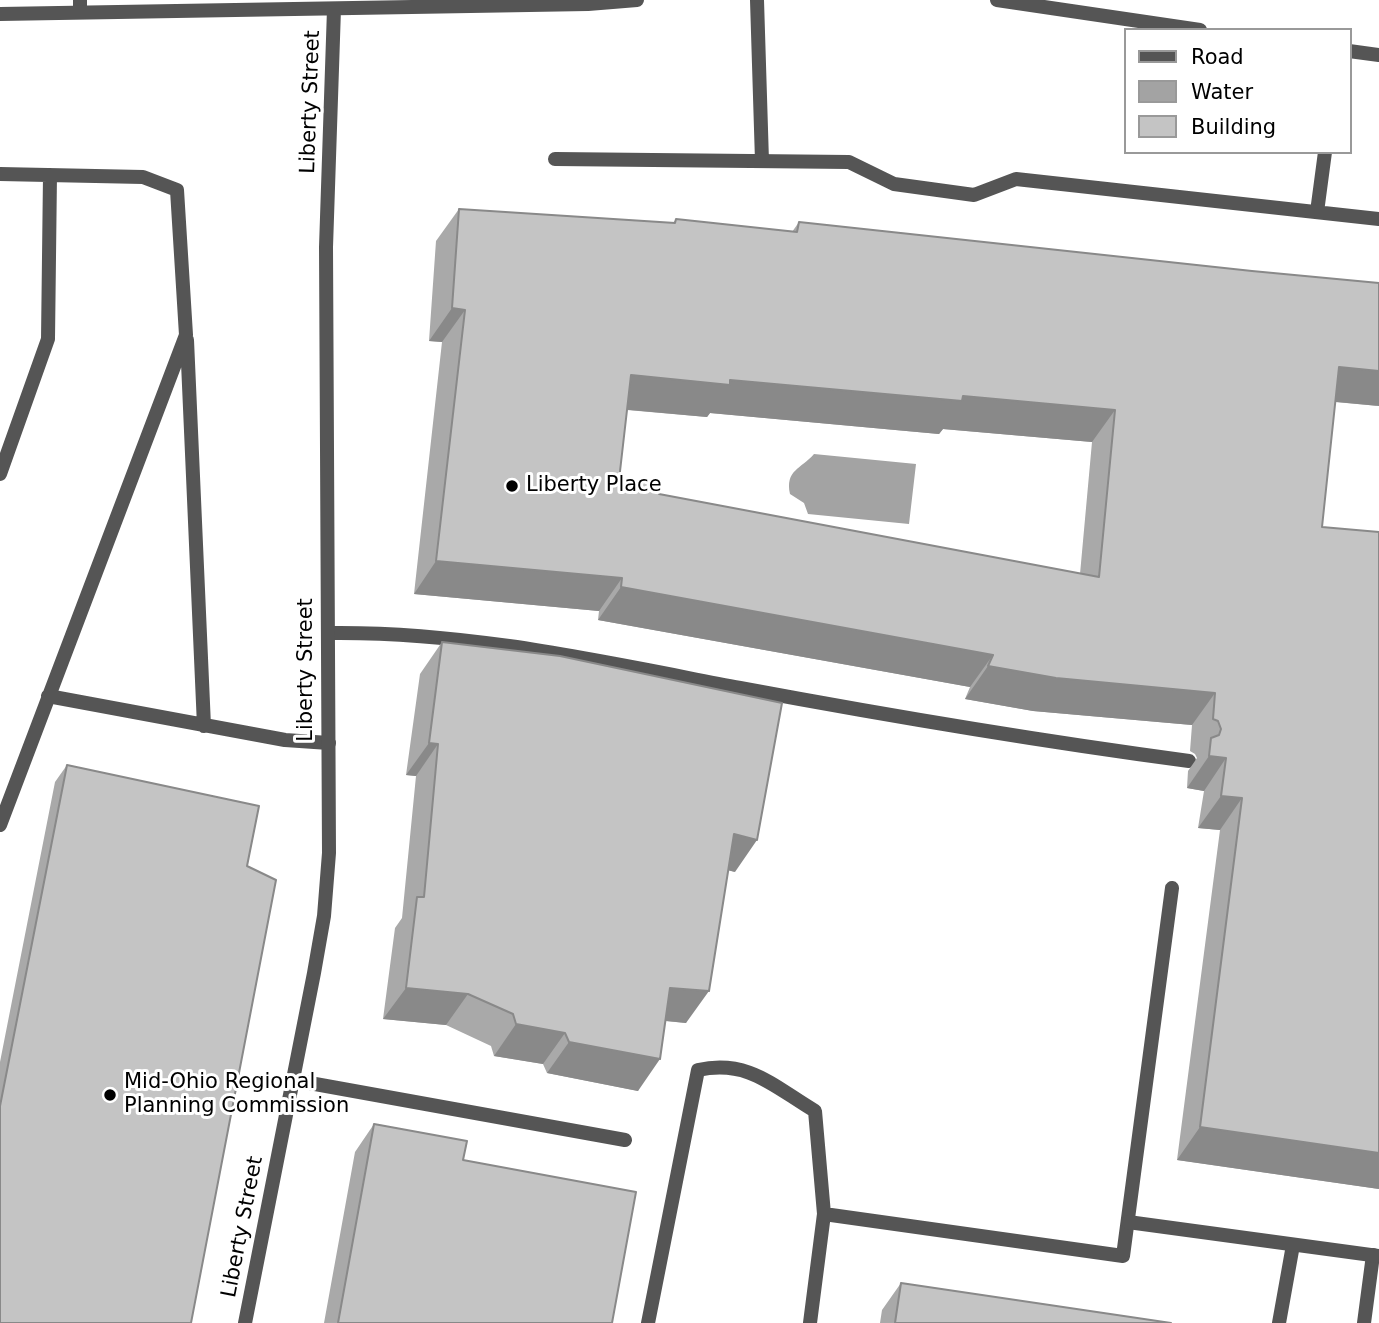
<!DOCTYPE html>
<style>
body{margin:0}
#map{position:relative;width:1379px;height:1323px;overflow:hidden;background:#fff;font-family:"DejaVu Sans",sans-serif}
canvas{display:block}
.legend{position:absolute;left:1124px;top:28px;width:228px;height:126px;box-sizing:border-box;background:#fff;border:2px solid #999;margin:0;padding:9px 12px;list-style:none;font-size:21px;color:#000}
.legend li{display:flex;align-items:center;gap:14px;height:35px}
.legend b{width:35px;border:2px solid #999}
</style>
<div id="map">
<canvas width="1379" height="1323"></canvas>
<ul class="legend">
<li><b style="height:9px;background:#555"></b>Road</li>
<li><b style="height:19px;background:#a3a3a3"></b>Water</li>
<li><b style="height:19px;background:#c4c4c4"></b>Building</li>
</ul>
</div>
<script>
const ctx = document.querySelector('canvas').getContext('2d');
ctx.lineJoin = 'round';
function paint(path, color) { ctx.fillStyle = color; ctx.fill(path, 'evenodd'); }
function strokePath(path, color, width, dash) { ctx.strokeStyle = color; ctx.lineWidth = width; ctx.lineCap = dash ? 'butt' : 'round'; ctx.setLineDash(dash || []); ctx.stroke(path); }
function drawText(font, color, halo, rows, align = 'center') {
  ctx.font = font + ' "DejaVu Sans",sans-serif'; ctx.lineWidth = 6; ctx.setLineDash([]); ctx.textBaseline = 'middle'; ctx.strokeStyle = halo; ctx.fillStyle = color; for (const [text, x, y, turn = 0] of rows) {
    ctx.save(); ctx.translate(x, y); ctx.rotate((+turn || 0) * Math.PI / 180); ctx.textAlign = isNaN(turn) ? turn : align; if (halo) ctx.strokeText(text, 0, 0); ctx.fillText(text, 0, 0); ctx.restore();
  }
}
paint(new Path2D(`
 M 814,454 L 916,464 L 909,524 L 808,514 L 804,503 L 790,494 C 785,470 801,469 814,454 Z`), '#a3a3a3');
strokePath(new Path2D(`
 M 757,0 L 762,161
 M 80,12 L 80,0
 M 555,159 L 849,162 L 894,184 L 974,195 L 1016,179 L 1379,219
 M 0,174 L 143,177 L 177,190 L 186,335 L 0,825
 M 1317,212 L 1325,152
 M 187,340 L 204,726
 M 0,474 L 48,339 L 50,175
 M 328,633 C 468,631 604,662 740,688 C 890,716 1039,741 1189,761
 M 48,696 L 285,740 L 329,743
 M 293,1080 L 625,1140
 M 648,1323 L 698,1070 C 748,1059 773,1086 815,1111 L 824,1214
 M 810,1323 L 824,1214 L 1123,1256 L 1172,888
 M 1279,1323 L 1293,1245
 M 1364,1323 L 1373,1255`), '#555', 14);
strokePath(new Path2D(`
 M 997,0 L 1200,30
 M 0,14 L 588,4 L 637,0
 M 1349,51 L 1379,55
 M 1128,1222 L 1379,1256
 M 245,1323 L 314,973 L 324,916 L 329,853 L 326,247 L 334,9`), '#555', 14);
paint(new Path2D(`
 M 459,209 L 673,223 L 676,219 L 792,232 L 799,222 L 1379,406 L 1335,402 L 1322,527 L 1379,1189 L 1177,1160 L 1220,830 L 1198,828 L 1204,791 L 1187,788 L 1188,771 L 1197,758 L 1195,754 L 1190,751 L 1192,725 L 1033,711 L 965,699 L 970,687 L 598,620 L 599,611 L 414,594 L 442,342 L 429,341 L 436,241 ZM 627,410 L 707,417 L 710,413 L 939,434 L 943,429 L 1092,442 L 1080,574 L 659,494 L 619,480 Z
 M 442,642 L 735,872 L 728,870 L 686,1023 L 665,1021 L 638,1091 L 547,1073 L 543,1064 L 494,1056 L 491,1046 L 446,1025 L 383,1019 L 395,928 L 402,918 L 416,776 L 406,775 L 420,674 Z
 M 67,765 L 247,866 L 0,1323 L 0,1062 L 55,782 Z
 M 374,1124 L 463,1160 L 612,1323 L 324,1323 L 355,1152 Z
 M 901,1283 L 1171,1323 L 880,1323 L 882,1310 Z`), '#a9a9a9');
paint(new Path2D(`
 M 452,308 L 465,310 L 442,342 L 429,341 Z
 M 1339,367 L 1379,371 L 1379,406 L 1316,400 Z
 M 631,375 L 730,380 L 963,396 L 1115,410 L 1092,442 L 943,429 L 939,434 L 710,413 L 707,417 L 608,408 Z
 M 436,561 L 622,578 L 599,611 L 414,594 Z
 M 621,587 L 993,655 L 970,687 L 598,620 Z
 M 988,666 L 1215,693 L 1192,725 L 1033,711 L 965,699 Z
 M 429,743 L 438,744 L 416,776 L 406,775 Z
 M 1209,756 L 1226,758 L 1204,791 L 1187,788 Z
 M 1221,796 L 1242,798 L 1220,830 L 1198,828 Z
 M 734,834 L 757,840 L 735,872 L 711,866 Z
 M 406,988 L 468,994 L 446,1025 L 383,1019 Z
 M 670,988 L 709,991 L 686,1023 L 648,1019 Z
 M 516,1024 L 565,1033 L 543,1064 L 494,1056 Z
 M 569,1042 L 660,1059 L 638,1091 L 547,1073 Z
 M 1200,1127 L 1379,1153 L 1379,1189 L 1177,1160 Z`), '#898989');
const building = new Path2D(`
 M 459,209 L 675,223 L 676,219 L 797,232 L 799,222 L 1252,271 L 1379,283 L 1379,371 L 1339,367 L 1322,527 L 1379,532 L 1379,1153 L 1200,1127 L 1242,798 L 1221,796 L 1226,758 L 1209,756 L 1211,738 L 1219,735 L 1221,729 L 1218,721 L 1213,719 L 1215,693 L 1056,678 L 988,666 L 993,655 L 621,587 L 622,578 L 436,561 L 465,310 L 452,308 ZM 631,375 L 730,385 L 730,380 L 962,401 L 963,396 L 1115,410 L 1099,577 L 659,494 L 662,485 L 619,480 Z
 M 442,642 L 560,656 L 782,703 L 757,840 L 734,834 L 709,991 L 670,988 L 660,1059 L 569,1042 L 565,1033 L 516,1024 L 513,1014 L 468,994 L 406,988 L 417,897 L 424,897 L 438,744 L 429,743 Z
 M 67,765 L 259,806 L 247,866 L 276,880 L 191,1323 L 0,1323 L 0,1106 Z
 M 374,1124 L 467,1141 L 463,1160 L 636,1192 L 612,1323 L 338,1323 Z
 M 901,1283 L 1171,1323 L 895,1323 Z`);
paint(building, '#c4c4c4');
strokePath(building, '#898989', 2);
for (const [x, y, r, color] of [
 [512,486,7,"#000"],
 [110,1095,7,"#000"]
]) { const dot = new Path2D(); dot.arc(x, y, r, 0, 2 * Math.PI); ctx.fillStyle = color; ctx.fill(dot); strokePath(dot, '#fff', 2.5); }
drawText('21px', '#000', '#fff', [
 ["Liberty Street",311,102,-88],
 ["Liberty Street",307,670,-90],
 ["Liberty Street",243,1227,-79]
]);
drawText('21px', '#000', '#fff', [
 ["Liberty Place",526,486],
 ["Mid-Ohio Regional",124,1083],
 ["Planning Commission",124,1107]
], 'left');
</script>
